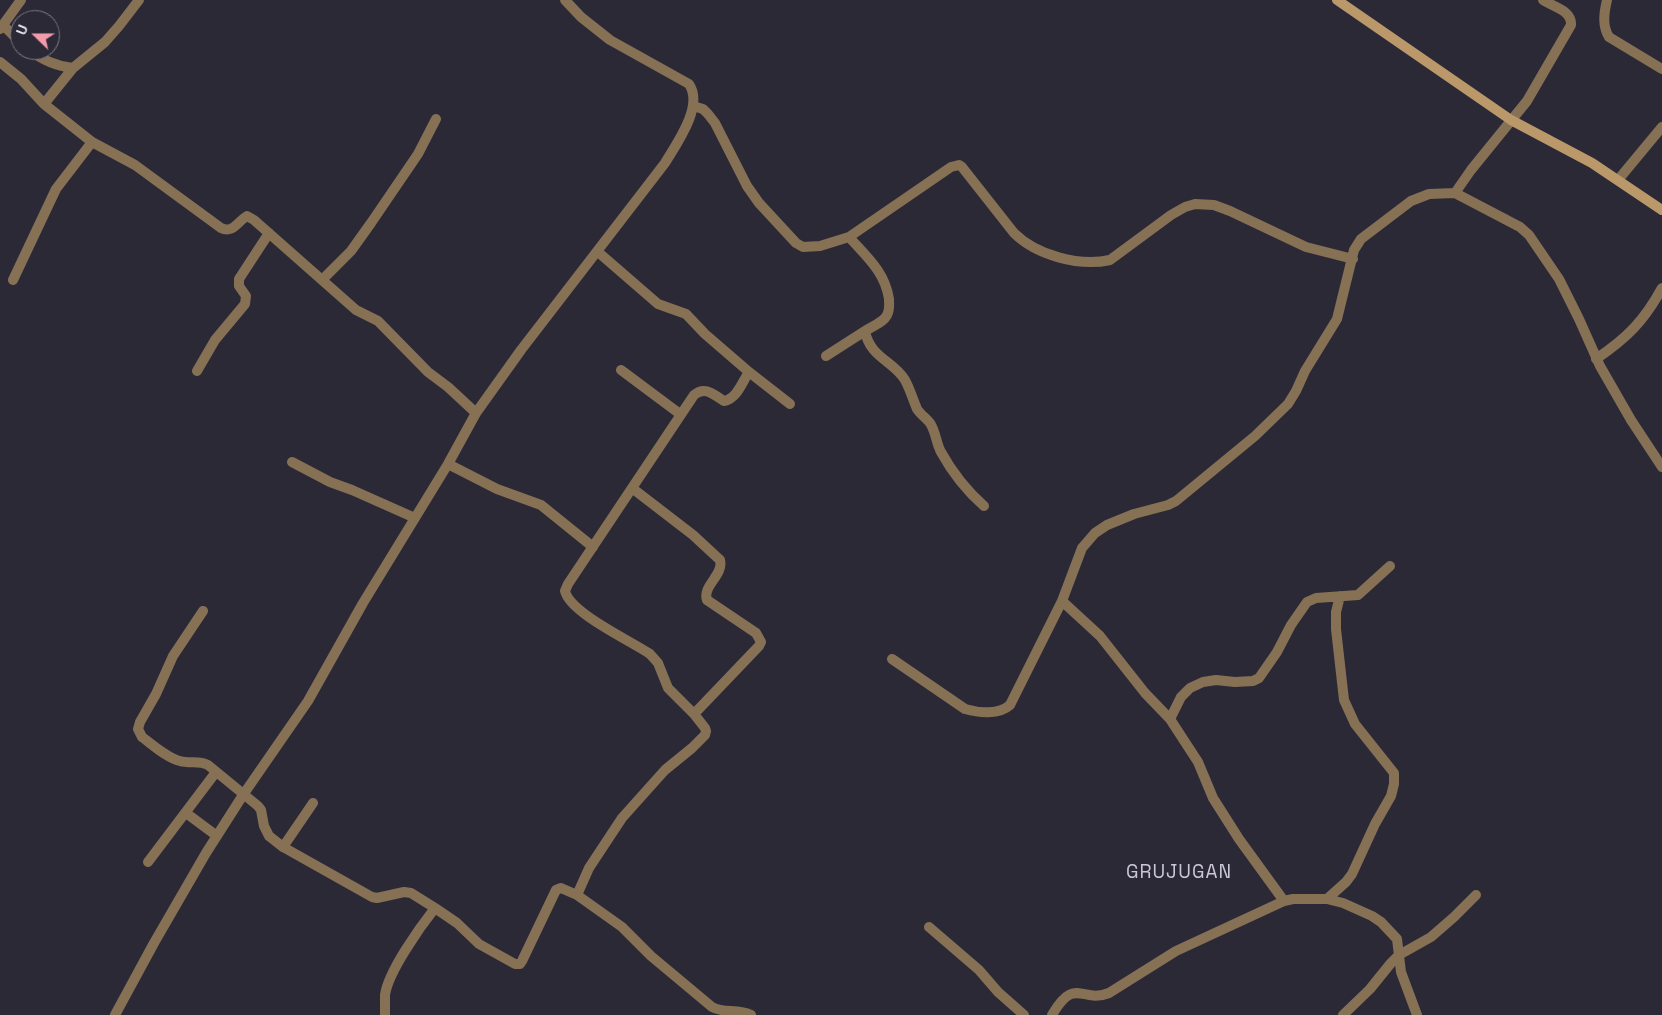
<!DOCTYPE html>
<style>
body{margin:0}
#map{position:relative;width:1662px;height:1015px;overflow:hidden;background:#2c2937;font-family:"Space Grotesk",sans-serif}
canvas{display:block}
.north{position:absolute;left:10px;top:10px;width:50px;height:50px;box-sizing:border-box;background:#2c2937;border:1px solid #7a7783;border-radius:50%;rotate:292deg;font-size:14px;font-weight:700;line-height:20px;text-align:center;color:#eeecf5}
.north::after{content:'';display:block;margin:auto;width:18px;height:22px;background:#f39aab;clip-path:polygon(50% 0,100% 100%,50% 72%,0 100%)}
</style>
<div id="map">
<canvas width="1662" height="1015"></canvas>
<div class="north">U</div>
</div>
<script>
const ctx = document.querySelector('canvas').getContext('2d');
ctx.lineJoin = 'round';
function strokePath(path, color, width, dash) { ctx.strokeStyle = color; ctx.lineWidth = width; ctx.lineCap = dash ? 'butt' : 'round'; ctx.setLineDash(dash || []); ctx.stroke(path); }
function drawText(font, color, halo, rows, align = 'center') {
  ctx.font = font + ' "Space Grotesk",sans-serif'; ctx.lineWidth = 4; ctx.setLineDash([]); ctx.textBaseline = 'middle'; ctx.strokeStyle = halo; ctx.fillStyle = color; for (const [text, x, y, turn = 0] of rows) {
    ctx.save(); ctx.translate(x, y); ctx.rotate((+turn || 0) * Math.PI / 180); ctx.textAlign = isNaN(turn) ? turn : align; if (halo) ctx.strokeText(text, 0, 0); ctx.fillText(text, 0, 0); ctx.restore();
  }
}
strokePath(new Path2D(`
 M 1607,0 C 1604,13 1602,26 1609,37 L 1662,69
 M 4,26 L 20,42
 M 0,29 L 21,0
 M 30,50 C 43,61 56,66 73,68
 M 0,62 L 21,79 L 44,104 L 92,142 L 135,165 L 221,228 C 233,234 238,221 247,216 L 254,220 L 356,310 L 378,321 L 428,372 L 448,387 L 476,413
 M 44,104 L 73,68 L 105,42 L 119,26 L 139,0
 M 693,106 L 703,109 L 708,114 L 715,123 L 747,186 L 759,203 L 796,243 L 803,247 L 820,246 L 849,237 C 867,257 885,272 889,299 C 889,305 890,310 887,315 C 884,322 871,327 865,331 C 870,358 894,361 905,380 C 910,389 913,400 917,409 C 920,414 926,418 930,423 C 936,432 936,443 941,452 C 952,472 967,491 984,506
 M 1618,180 L 1662,127
 M 1455,193 L 1520,227 L 1529,235 L 1559,279 L 1579,319 L 1600,366 L 1631,420 L 1662,467
 M 849,237 L 951,167 L 959,165 L 962,167 L 1014,233 C 1036,255 1079,267 1110,260 L 1171,215 L 1185,207 L 1195,204 L 1214,205 L 1230,211 L 1306,247 L 1353,259
 M 598,252 L 658,304 L 686,314 L 705,334 L 749,372 L 790,404
 M 13,280 L 56,189 L 92,142
 M 322,280 L 351,251 L 371,223 L 418,154 L 436,119
 M 826,356 L 865,331
 M 1596,359 C 1627,338 1644,321 1662,288
 M 621,370 L 680,414
 M 197,371 L 215,340 L 245,304 L 246,296 L 239,286 L 239,279 L 269,233
 M 292,462 L 330,482 L 352,490 L 415,518
 M 448,464 L 497,489 L 541,505 L 593,547
 M 632,488 L 693,535 L 720,560 C 724,575 702,586 707,600 L 756,633 L 761,642 L 759,646 L 694,714 L 705,728 L 706,731 L 705,735 L 692,748 L 665,770 L 622,818 L 589,868 L 577,895 L 622,927 L 651,956 L 712,1007 C 724,1014 738,1008 751,1015
 M 1062,601 L 1100,636 L 1145,693 L 1170,719 L 1198,762 L 1213,798 L 1239,839 L 1284,901
 M 203,611 L 173,656 L 156,694 L 140,722 L 138,729 L 142,737 C 153,745 167,758 180,761 C 190,764 199,760 208,765 L 258,806 L 261,810 L 264,826 L 269,836 L 283,847 L 372,897 L 377,898 L 404,892 L 411,893 L 435,908 L 457,923 L 479,944 L 515,964 L 520,964 L 522,961 L 556,890 L 561,888 L 577,895
 M 892,659 L 965,709 C 979,713 999,715 1010,705 L 1062,601 L 1082,548 L 1095,533 L 1107,525 L 1134,514 L 1168,505 L 1176,501 L 1255,436 L 1288,404 L 1296,391 L 1305,371 L 1337,319 L 1354,250 L 1361,239 L 1411,201 L 1429,194 L 1455,193 L 1471,170 L 1527,101 L 1571,25 C 1572,10 1553,7 1543,0
 M 694,714 L 668,688 L 658,663 L 650,654 C 631,641 570,613 565,591 L 568,584 L 694,395 C 705,386 713,394 724,401 C 737,399 742,382 749,372
 M 1170,719 L 1181,697 L 1190,688 L 1203,682 L 1216,680 L 1235,682 L 1253,681 L 1259,678 L 1277,652 L 1291,625 L 1307,602 L 1316,598 L 1358,595 L 1390,566
 M 186,813 L 217,836
 M 283,847 L 313,803
 M 148,862 L 216,772
 M 1327,899 L 1346,882 L 1352,874 L 1375,824 L 1391,796 L 1394,784 L 1394,773 L 1355,724 L 1344,700 L 1336,629 L 1336,612 L 1340,596
 M 929,927 L 979,970 L 998,992 L 1024,1015
 M 115,1015 L 154,943 L 206,853 L 243,795 L 308,701 L 363,603 L 448,464 L 476,413 L 521,350 L 665,163 C 677,143 704,106 689,84 L 610,40 L 581,17 L 565,0
 M 385,1015 C 385,1009 385,1002 385,995 C 388,972 420,927 435,908
 M 1052,1015 C 1075,975 1082,1004 1109,993 L 1176,951 L 1284,901 L 1293,899 L 1327,899 L 1343,903 L 1372,916 L 1381,922 L 1397,939 L 1401,972 L 1417,1015
 M 1343,1015 L 1370,989 L 1391,963 L 1399,955 L 1431,937 L 1454,917 L 1476,895`), '#877155', 10);
strokePath(new Path2D(`
 M 1337,0 L 1511,120 L 1592,163 L 1662,210`), '#bb986a', 10);
ctx.letterSpacing = '1px';
drawText('19px', '#cbc6d9', '#2c2937', [
 ["GRUJUGAN",1179,873]
]);
ctx.letterSpacing = '0px';
</script>
